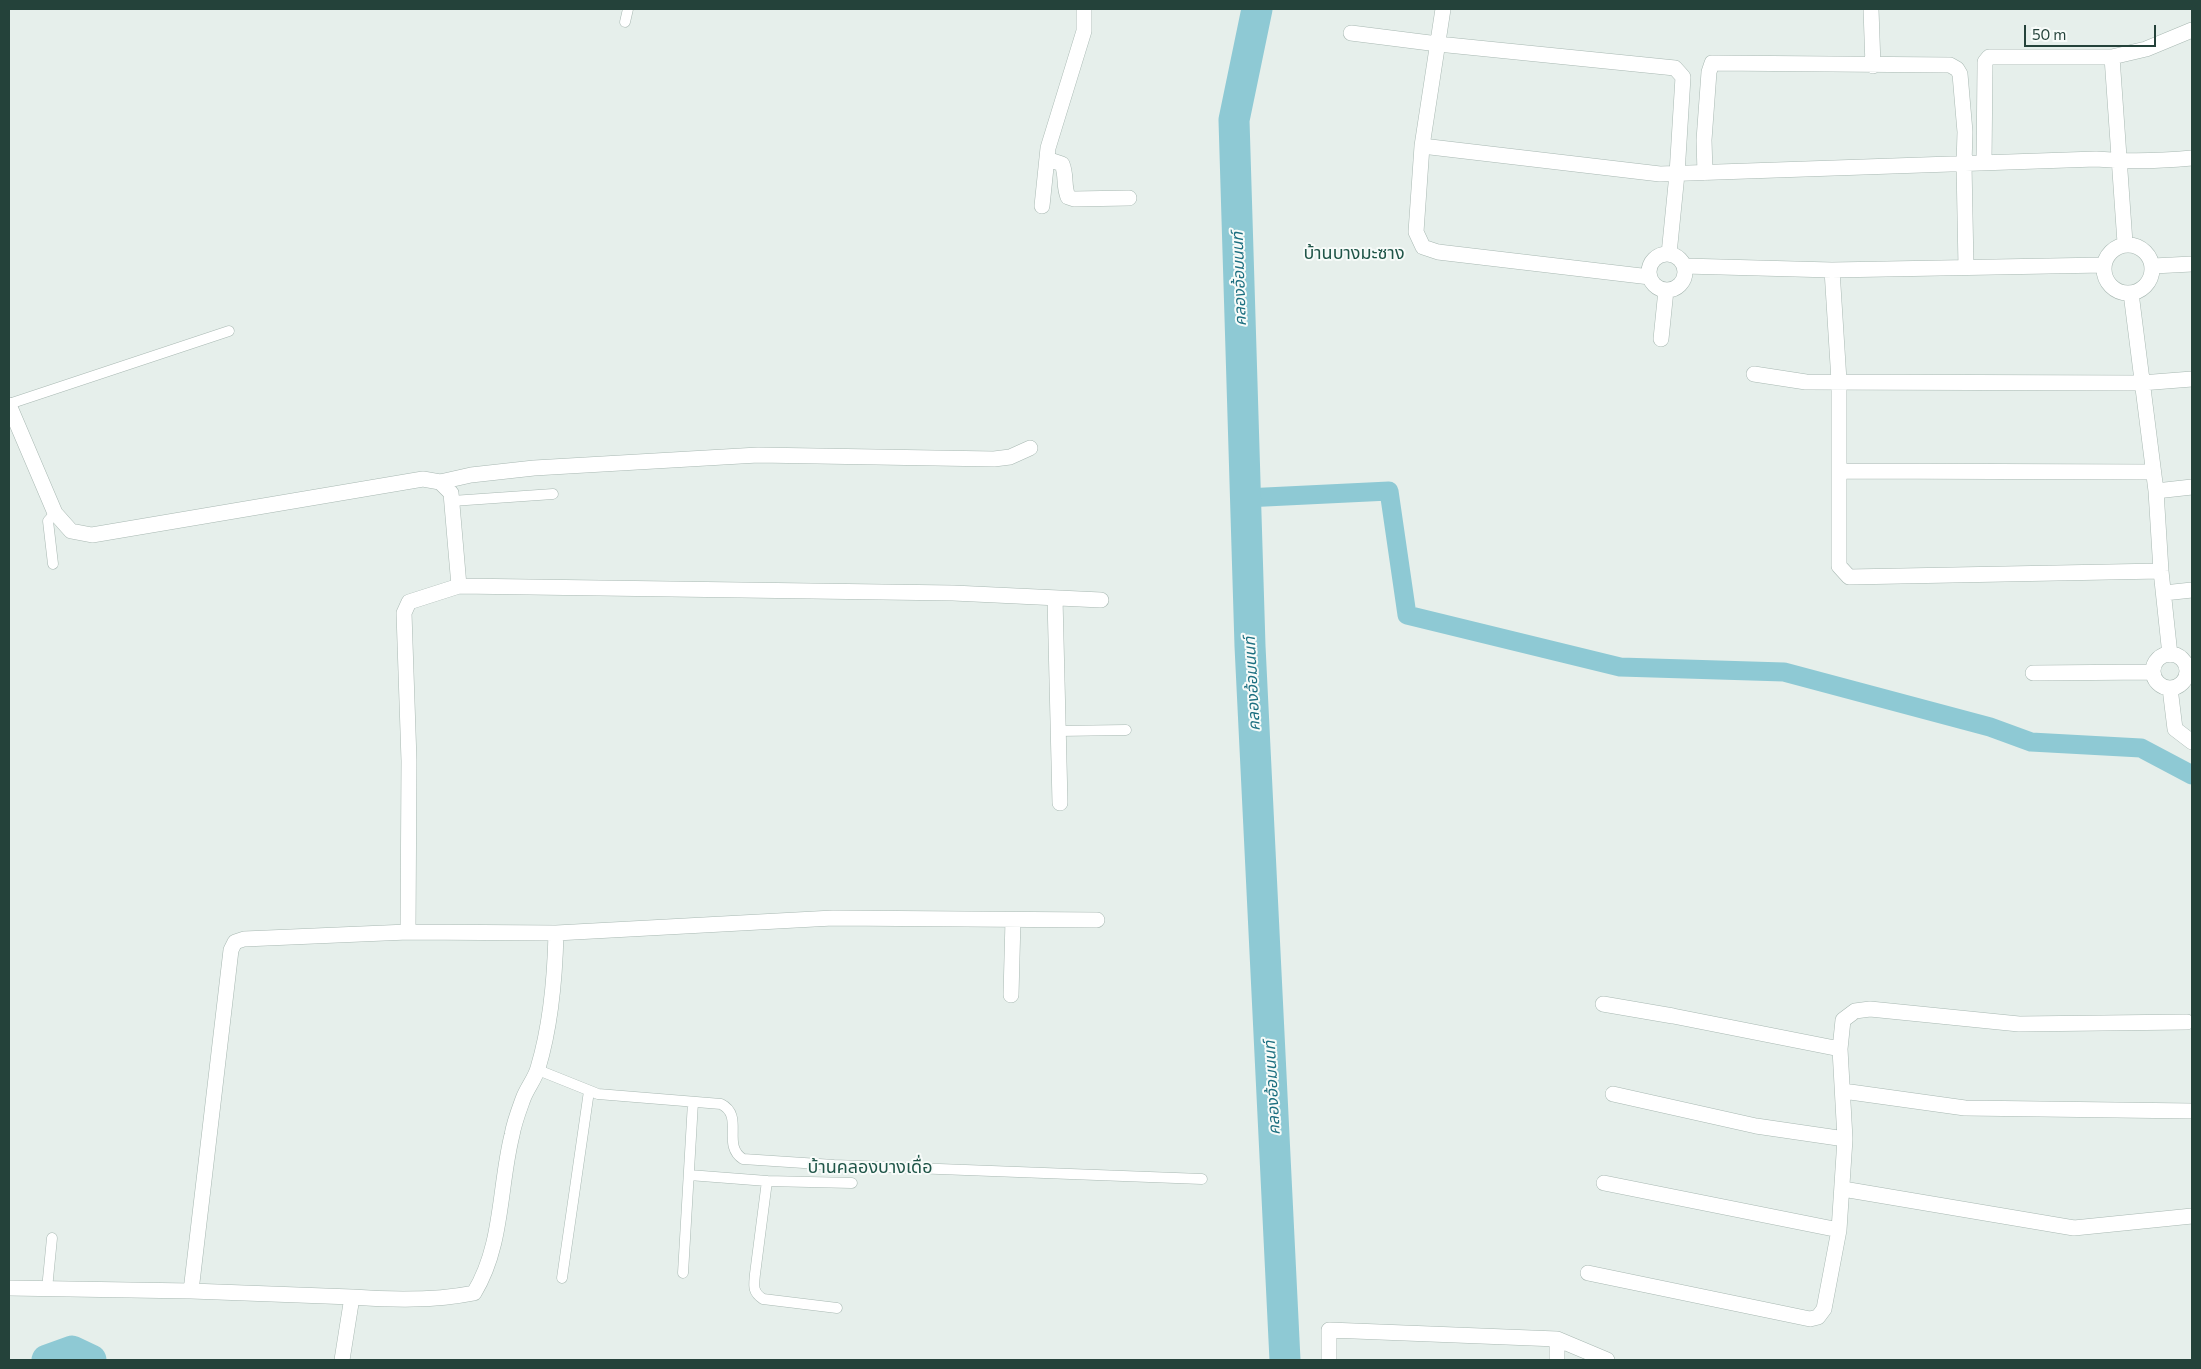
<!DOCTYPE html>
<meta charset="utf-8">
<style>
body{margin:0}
#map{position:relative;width:2201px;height:1369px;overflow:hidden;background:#e6efeb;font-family:Commissioner,sans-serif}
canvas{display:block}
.frame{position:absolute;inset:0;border:10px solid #24423a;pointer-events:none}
.scale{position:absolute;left:2024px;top:25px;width:132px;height:22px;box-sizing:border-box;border:2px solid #24423a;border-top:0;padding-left:6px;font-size:15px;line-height:18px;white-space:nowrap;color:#24423a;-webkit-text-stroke:4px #f7fbf9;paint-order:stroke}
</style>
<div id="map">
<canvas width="2201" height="1369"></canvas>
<div class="frame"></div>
<div class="scale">50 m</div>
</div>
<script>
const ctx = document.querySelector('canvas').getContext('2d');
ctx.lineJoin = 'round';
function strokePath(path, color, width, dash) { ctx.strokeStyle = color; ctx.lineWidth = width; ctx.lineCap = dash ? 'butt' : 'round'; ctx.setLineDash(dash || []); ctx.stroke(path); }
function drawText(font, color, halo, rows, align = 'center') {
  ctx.font = font + ' Commissioner,"Noto Sans Thai",sans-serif'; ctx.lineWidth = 4; ctx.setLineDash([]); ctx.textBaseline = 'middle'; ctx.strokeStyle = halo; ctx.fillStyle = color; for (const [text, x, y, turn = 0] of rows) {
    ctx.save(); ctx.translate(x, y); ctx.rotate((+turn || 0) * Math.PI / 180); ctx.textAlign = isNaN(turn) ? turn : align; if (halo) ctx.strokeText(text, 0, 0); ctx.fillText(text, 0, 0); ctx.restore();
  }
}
strokePath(new Path2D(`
 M 1245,498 L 1389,491 L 1407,615 L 1620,667 L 1784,672 L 1990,727 L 2031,742 L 2141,748 L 2192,775`), '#8ec9d4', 19);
strokePath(new Path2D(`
 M 1257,9 L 1234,120 L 1250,646 L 1285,1360
 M 47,1360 L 72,1351 L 91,1360`), '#8ec9d4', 31);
const lane = new Path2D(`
 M 625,22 L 628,9
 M 9,404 L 229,331
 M 452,501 L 553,494
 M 53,564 L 48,521 L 55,513
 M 1058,731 L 1126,730
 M 538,1070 L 598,1094 L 721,1104 C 745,1116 721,1145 743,1159 L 834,1165 L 1202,1179
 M 689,1175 L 767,1181 L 852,1183
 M 767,1181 L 755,1274 C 754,1285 752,1292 763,1299 L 837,1308
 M 683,1273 L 693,1102
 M 562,1278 L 589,1091
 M 47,1289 L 52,1238`);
const street = new Path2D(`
 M 1443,9 L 1422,146 L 1416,232 L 1423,247 L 1438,252 L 1650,277
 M 1871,9 L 1873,66
 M 1351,33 L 1438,44 L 1675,68 L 1683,77 L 1677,174 L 1669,254
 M 2112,57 L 2125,243
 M 1422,146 L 1660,174 L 2096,159 C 2128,162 2160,161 2192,158
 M 1047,159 L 1062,164 C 1067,176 1063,185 1068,197 L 1074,199 L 1129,198
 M 1984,163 L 1985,67 L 1985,62 L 1989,57 L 2112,57 L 2146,49 L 2192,30
 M 1705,173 L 1704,140 L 1709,72 L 1712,63 L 1950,65 L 1957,69 L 1960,74 L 1965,132 L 1964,164 L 1966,267
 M 1042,206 L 1048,148 L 1084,31 L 1084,9
 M2104 269a24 24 0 1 1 48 0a24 24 0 1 1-48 0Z
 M1649 272a18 18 0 1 1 36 0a18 18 0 1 1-36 0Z
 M 1684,266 L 1832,270 L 2104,265
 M 2153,266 L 2192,264
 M 1832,270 L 1839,381 L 1839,566 L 1849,577 L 2161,571
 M 2131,293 L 2156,491 L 2161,571 L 2170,655
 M 1661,339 L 1666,290
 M 1754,374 L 1806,382 L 2141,383 L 2192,379
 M 9,405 L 55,513 L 71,531 L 92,535 L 423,479 L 440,482 L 451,493 L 459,586 L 409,602 L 404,613 L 409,761 L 408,932
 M 1839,471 L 2153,472
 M 440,482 L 471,475 L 534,468 L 758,455 L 994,459 L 1010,457 L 1030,448
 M 2156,491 L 2192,487
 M 459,586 L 953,593 L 1101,600
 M 2164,593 L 2192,590
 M 1055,598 L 1060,803
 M2153 671a17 17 0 1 1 34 0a17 17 0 1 1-34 0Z
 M 2033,673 L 2153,672
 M 2170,688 L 2175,729 L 2192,742
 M 1011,995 L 1013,920
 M 1603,1004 L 1673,1016 L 1840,1049 L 1845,1139 L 1839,1230 L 1604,1183
 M 1840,1049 L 1843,1020 L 1855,1011 L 1870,1009 L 2019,1024 L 2187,1022
 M 1843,1091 L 1965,1108 L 2192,1111
 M 1613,1094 L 1756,1126 L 1845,1139
 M 1843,1189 L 2074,1228 L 2192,1216
 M 1588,1273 L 1810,1319 L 1818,1317 L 1824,1309 L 1839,1230
 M 9,1288 L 191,1291 L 352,1297
 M 191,1291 L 231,950 L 235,942 L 244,939 L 408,932 L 556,933 L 833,918 L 1097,920
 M 342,1360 L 352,1297 C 393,1300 434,1301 474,1293 C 503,1246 499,1187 512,1135 C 514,1123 519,1110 523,1099 C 527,1088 535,1079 538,1068 C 551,1025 555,977 556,933
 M 1329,1360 L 1329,1330 L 1557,1339 L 1607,1360
 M 1557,1360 L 1557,1339`);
strokePath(lane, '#a8b8b2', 11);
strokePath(street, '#a8b8b2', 16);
strokePath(lane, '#fff', 10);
strokePath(street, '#fff', 15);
drawText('italic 16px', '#1c6f80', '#f7fbf9', [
 ["คลองอ้อมนนท์",1239,279,-92],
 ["คลองอ้อมนนท์",1252,684,-93],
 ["คลองอ้อมนนท์",1272,1088,-93]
]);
drawText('18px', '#1f5548', '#f7fbf9', [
 ["บ้านบางมะซาง",1354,253],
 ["บ้านคลองบางเดื่อ",870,1167]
]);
</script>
